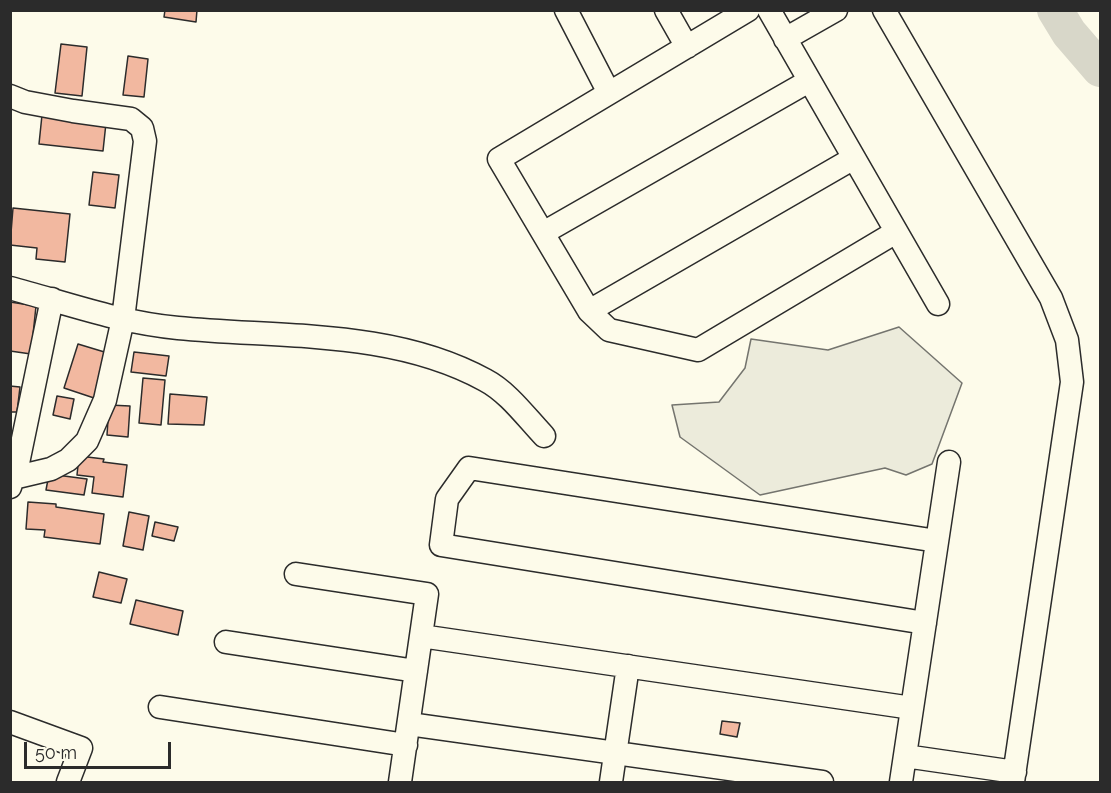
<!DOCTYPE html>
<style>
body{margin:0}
#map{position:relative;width:1111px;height:793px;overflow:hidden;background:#fdfbea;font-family:Raleway,sans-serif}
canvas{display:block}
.frame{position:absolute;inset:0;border:12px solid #2b2b2b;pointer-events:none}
.scale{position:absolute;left:24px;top:742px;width:147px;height:27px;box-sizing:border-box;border:3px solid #2b2b2b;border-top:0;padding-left:8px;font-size:18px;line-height:21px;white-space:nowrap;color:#2b2b2b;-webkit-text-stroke:4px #fdfbea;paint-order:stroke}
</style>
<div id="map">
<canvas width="1111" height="793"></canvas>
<div class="frame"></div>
<div class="scale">50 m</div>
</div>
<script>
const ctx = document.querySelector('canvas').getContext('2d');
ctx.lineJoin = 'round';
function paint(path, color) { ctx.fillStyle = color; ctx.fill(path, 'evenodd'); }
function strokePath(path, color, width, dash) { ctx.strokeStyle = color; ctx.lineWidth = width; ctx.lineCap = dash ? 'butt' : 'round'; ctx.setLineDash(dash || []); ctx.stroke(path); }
const green = new Path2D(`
 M 899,327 L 962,383 L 932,464 L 906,475 L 885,468 L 760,495 L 680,437 L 672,405 L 719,402 L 745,368 L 751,339 L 828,350 Z`);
paint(green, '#ecebdb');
strokePath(green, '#74746e', 1.5);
strokePath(new Path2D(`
 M 1055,10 L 1069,33 L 1100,69`), '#d8d7c9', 36);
const building = new Path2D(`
 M 165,10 L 197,10 L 196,22 L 164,17 Z
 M 61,44 L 87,47 L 82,96 L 55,93 Z
 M 128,56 L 148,59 L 144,97 L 123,95 Z
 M 42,115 L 106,123 L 103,151 L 39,144 Z
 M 93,172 L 119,175 L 115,208 L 89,205 Z
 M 13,208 L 70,214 L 65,262 L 36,259 L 37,248 L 10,245 Z
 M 10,302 L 36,306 L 31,354 L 10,351 Z
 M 78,344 L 111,354 L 97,399 L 64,388 Z
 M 134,352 L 169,356 L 166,376 L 131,372 Z
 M 143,378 L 165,380 L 161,425 L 139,423 Z
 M 10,386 L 20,387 L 17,412 L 10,412 Z
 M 170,394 L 207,397 L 204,425 L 168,424 Z
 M 57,396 L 74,399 L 70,419 L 53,415 Z
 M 109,405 L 130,406 L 128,437 L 107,435 Z
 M 79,456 L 104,459 L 103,462 L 127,465 L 123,497 L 92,493 L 94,477 L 77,475 Z
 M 49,474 L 87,479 L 84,495 L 46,490 Z
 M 28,502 L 56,504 L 56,507 L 104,514 L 100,544 L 44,537 L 45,530 L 26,529 Z
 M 129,512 L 149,516 L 143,550 L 123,546 Z
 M 155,522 L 178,527 L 174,541 L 152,536 Z
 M 99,572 L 127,579 L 121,603 L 93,597 Z
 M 136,600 L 183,611 L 178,635 L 130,624 Z
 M 722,721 L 740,723 L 737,737 L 720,734 Z`);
paint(building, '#f2b8a0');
strokePath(building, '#2b2b2b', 1.5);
const minor = new Path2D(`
 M 566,10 L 609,93
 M 666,10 L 687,47
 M 748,10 L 499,159 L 589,311 L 609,330 L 698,350 L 896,232
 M 769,10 L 938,304
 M 884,10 L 1051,298 L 1067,340 L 1072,382 L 1013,782
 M 785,39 L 836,10
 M 10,96 L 25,102 L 73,111 L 131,119 L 142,128 L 145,141 L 123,319 L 105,400 L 87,441 L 68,460 L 51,469 L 13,478
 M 543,233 L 809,81
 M 10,288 C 66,303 121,323 178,328 C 279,338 392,329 485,380 C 508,392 526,417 544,436
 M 589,311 L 854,158
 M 10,487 L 18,463 L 52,299
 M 296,574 L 427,594 L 400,782
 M 925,623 L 441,545 L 447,499 L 469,468 L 937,541
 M 421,636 L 912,708
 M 226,642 L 416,671
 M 160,707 L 406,745
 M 10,722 L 81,748 L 68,782
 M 409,724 L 822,782
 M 905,756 L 1015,772
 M 611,782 L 628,666
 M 901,782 L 949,462`);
strokePath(minor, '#2b2b2b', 25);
strokePath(minor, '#fdfbea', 22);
</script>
